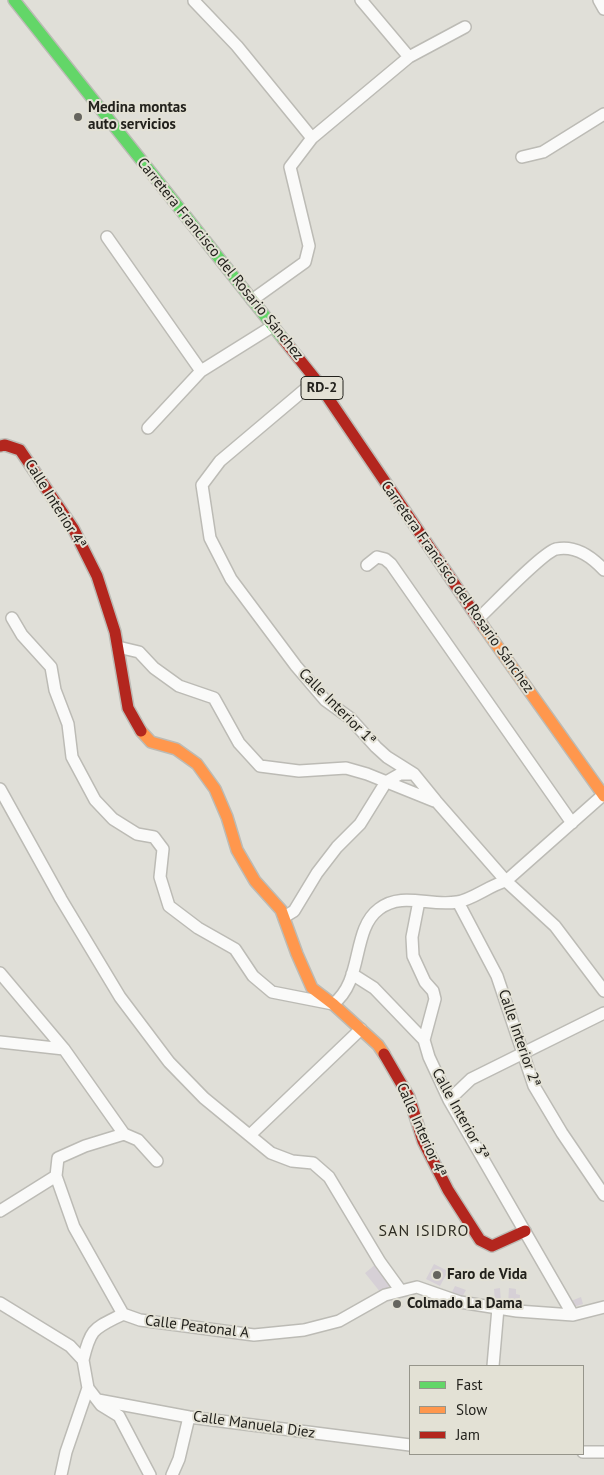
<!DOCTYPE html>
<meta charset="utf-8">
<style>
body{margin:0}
#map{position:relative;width:604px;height:1475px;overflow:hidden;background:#e0dfd8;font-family:"PT Sans",sans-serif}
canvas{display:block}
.legend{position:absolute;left:409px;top:1365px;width:175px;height:90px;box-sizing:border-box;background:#e3e1d5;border:1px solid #96958b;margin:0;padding:6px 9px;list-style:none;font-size:15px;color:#23221d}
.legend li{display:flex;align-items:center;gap:10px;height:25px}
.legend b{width:25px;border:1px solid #96958b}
</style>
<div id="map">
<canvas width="604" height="1475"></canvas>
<ul class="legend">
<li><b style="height:6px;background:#63d668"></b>Fast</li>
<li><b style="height:6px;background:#ff974d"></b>Slow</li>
<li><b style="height:6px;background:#b3261e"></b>Jam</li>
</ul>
</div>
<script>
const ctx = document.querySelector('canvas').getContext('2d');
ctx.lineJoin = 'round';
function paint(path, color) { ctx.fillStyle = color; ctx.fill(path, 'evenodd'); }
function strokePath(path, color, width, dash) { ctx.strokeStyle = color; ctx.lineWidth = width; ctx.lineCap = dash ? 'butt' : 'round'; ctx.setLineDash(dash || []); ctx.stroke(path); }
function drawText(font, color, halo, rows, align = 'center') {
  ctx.font = font + ' "PT Sans",sans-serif'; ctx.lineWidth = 4; ctx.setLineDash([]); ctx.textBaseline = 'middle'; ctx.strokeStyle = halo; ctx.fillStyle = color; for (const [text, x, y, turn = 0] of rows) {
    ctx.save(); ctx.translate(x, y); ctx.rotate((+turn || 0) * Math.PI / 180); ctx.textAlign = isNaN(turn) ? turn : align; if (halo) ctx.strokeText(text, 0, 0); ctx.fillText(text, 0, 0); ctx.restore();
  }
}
paint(new Path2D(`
 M 376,1264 L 392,1284 L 381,1293 L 365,1273 Z
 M 434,1264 L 448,1271 L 440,1286 L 426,1279 Z
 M 455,1286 L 466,1290 L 461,1299 L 451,1294 Z
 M 500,1288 L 501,1302 L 495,1302 L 494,1289 Z
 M 509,1288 L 516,1289 L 516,1294 L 520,1295 L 519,1306 L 508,1305 Z
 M 581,1297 L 583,1304 L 573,1307 L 571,1301 Z
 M 400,1298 L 403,1307 L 394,1310 L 391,1301 Z`), '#d6d0d6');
const street = new Path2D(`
 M 361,0 L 409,57
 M 599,0 L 604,9
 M 194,1 L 237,46 L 312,138 L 290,167 L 309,246 L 305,262 L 252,300
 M 312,138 L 409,57 L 465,27
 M 522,157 L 543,152 L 604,114
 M 107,237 L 201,371
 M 316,380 L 220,461 L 202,485 L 210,538 L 231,579 L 296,666 L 325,700 L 350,718 L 376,747 L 387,757 L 414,774 L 436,801 L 506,881 L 555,926 L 604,991
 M 148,428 L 201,371 L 273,326
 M 367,565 L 377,557 L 385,559 L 391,564 L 572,823
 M 12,618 L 22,635 L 51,667 L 55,690 L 68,724 L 72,757 L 95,800 L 113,819 L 137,834 L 154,837 L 163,849 L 160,877 L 169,906 L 198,928 L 235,949 L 253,976 L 272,992 L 333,1004 C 364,981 351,930 379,909 C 402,891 430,907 457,902 C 472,900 490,885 506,881 L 603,795
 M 478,619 C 492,606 542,553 556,549 C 575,545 592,557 604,570
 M 118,647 L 139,652 L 154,668 L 179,686 L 214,698 L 239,743 L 260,766 L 299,771 L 346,768 L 367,774 L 434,801
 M 0,789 L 61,899 L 120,997 L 169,1062 L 204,1098 L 271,1153 L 292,1161 L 313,1163 L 329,1177 L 380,1262 L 401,1291
 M 419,901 L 412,937 L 413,956 L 425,982 L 433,991 L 435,999 L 424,1040 L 429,1057 L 449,1100 L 573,1315
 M 458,902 L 497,976 L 534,1086 L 562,1133 L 604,1195
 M 284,917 L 294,911 L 317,873 L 337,847 L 360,824 L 386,782 L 400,774 L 414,774
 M 0,973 L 64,1049 L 124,1134
 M 352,974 L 374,988 L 424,1040
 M 0,1042 L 64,1049
 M 449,1100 L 471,1079 L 604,1013
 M 250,1135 L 361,1029
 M 157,1161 L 138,1140 L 124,1134 L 85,1146 L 58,1158 L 56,1176 L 74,1227 L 123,1314 L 140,1320 L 254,1335 L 304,1330 L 339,1321 L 385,1295 L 417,1287 L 460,1302 L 517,1311 L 573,1315 L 604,1307
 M 0,1211 L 56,1176
 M 0,1303 L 70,1346 L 83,1360 L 88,1388 L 101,1405 L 119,1416 L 150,1475
 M 83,1360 C 91,1327 94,1329 123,1314
 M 493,1366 L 498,1308
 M 98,1400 L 189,1417 L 410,1445
 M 583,1452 L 604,1452
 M 61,1475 L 66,1452 L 88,1388
 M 172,1475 L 179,1459 L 189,1417`);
const fast = new Path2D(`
 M 14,0 L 284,340`);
const slow = new Path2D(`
 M 483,626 L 604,796
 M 141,731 L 151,742 L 176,749 L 197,764 L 215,789 L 227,817 L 237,850 L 255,881 L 281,910 L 297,954 L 312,988 L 333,1004 L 378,1045 L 384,1054`);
const jam = new Path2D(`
 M 284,340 L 316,380 L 483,626
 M 0,446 L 5,445 L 20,450 L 73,528 L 97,576 L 115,632 L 128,708 L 141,731
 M 384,1054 L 409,1097 L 423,1141 L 448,1190 L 480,1240 L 492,1246 L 525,1231`);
strokePath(street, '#bcbbb5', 14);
strokePath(fast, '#bcbbb5', 14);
strokePath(slow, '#bcbbb5', 14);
strokePath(jam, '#bcbbb5', 14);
strokePath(street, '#fafaf9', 11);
strokePath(fast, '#63d668', 11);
strokePath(slow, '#ff974d', 11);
strokePath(jam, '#b3261e', 11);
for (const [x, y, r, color] of [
 [78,117,5,"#65645e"],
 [437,1275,5,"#65645e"],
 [397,1304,5,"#65645e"]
]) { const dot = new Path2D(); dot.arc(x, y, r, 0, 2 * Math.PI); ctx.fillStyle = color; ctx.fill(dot); strokePath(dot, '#e3e1d5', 2); }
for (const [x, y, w] of [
 [322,388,42]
]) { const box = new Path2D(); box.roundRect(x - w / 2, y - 11.5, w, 23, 4); ctx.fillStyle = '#e3e1d5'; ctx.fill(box); strokePath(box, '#23221d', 1); }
drawText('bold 14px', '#23221d', null, [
 ["RD-2",322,388]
]);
drawText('bold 15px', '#23221d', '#e3e1d5', [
 ["Medina montas",88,108],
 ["auto servicios",88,125],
 ["Faro de Vida",447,1275],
 ["Colmado La Dama",407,1304]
], 'left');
drawText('15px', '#23221d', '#e3e1d5', [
 ["Carretera Francisco del Rosario Sánchez",220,259,51],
 ["Calle Interior 4ª",55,504,58],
 ["Carretera Francisco del Rosario Sánchez",457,587,55],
 ["Calle Interior 1ª",337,707,45],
 ["Calle Interior 2ª",519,1038,71],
 ["Calle Interior 3ª",460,1114,61],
 ["Calle Interior 4ª",421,1130,66],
 ["Calle Peatonal A",197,1327,7],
 ["Calle Manuela Diez",254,1425,8]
]);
ctx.letterSpacing = '1px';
drawText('16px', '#2f2d23', '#e3e1d5', [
 ["SAN ISIDRO",424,1231]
]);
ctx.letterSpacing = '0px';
</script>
